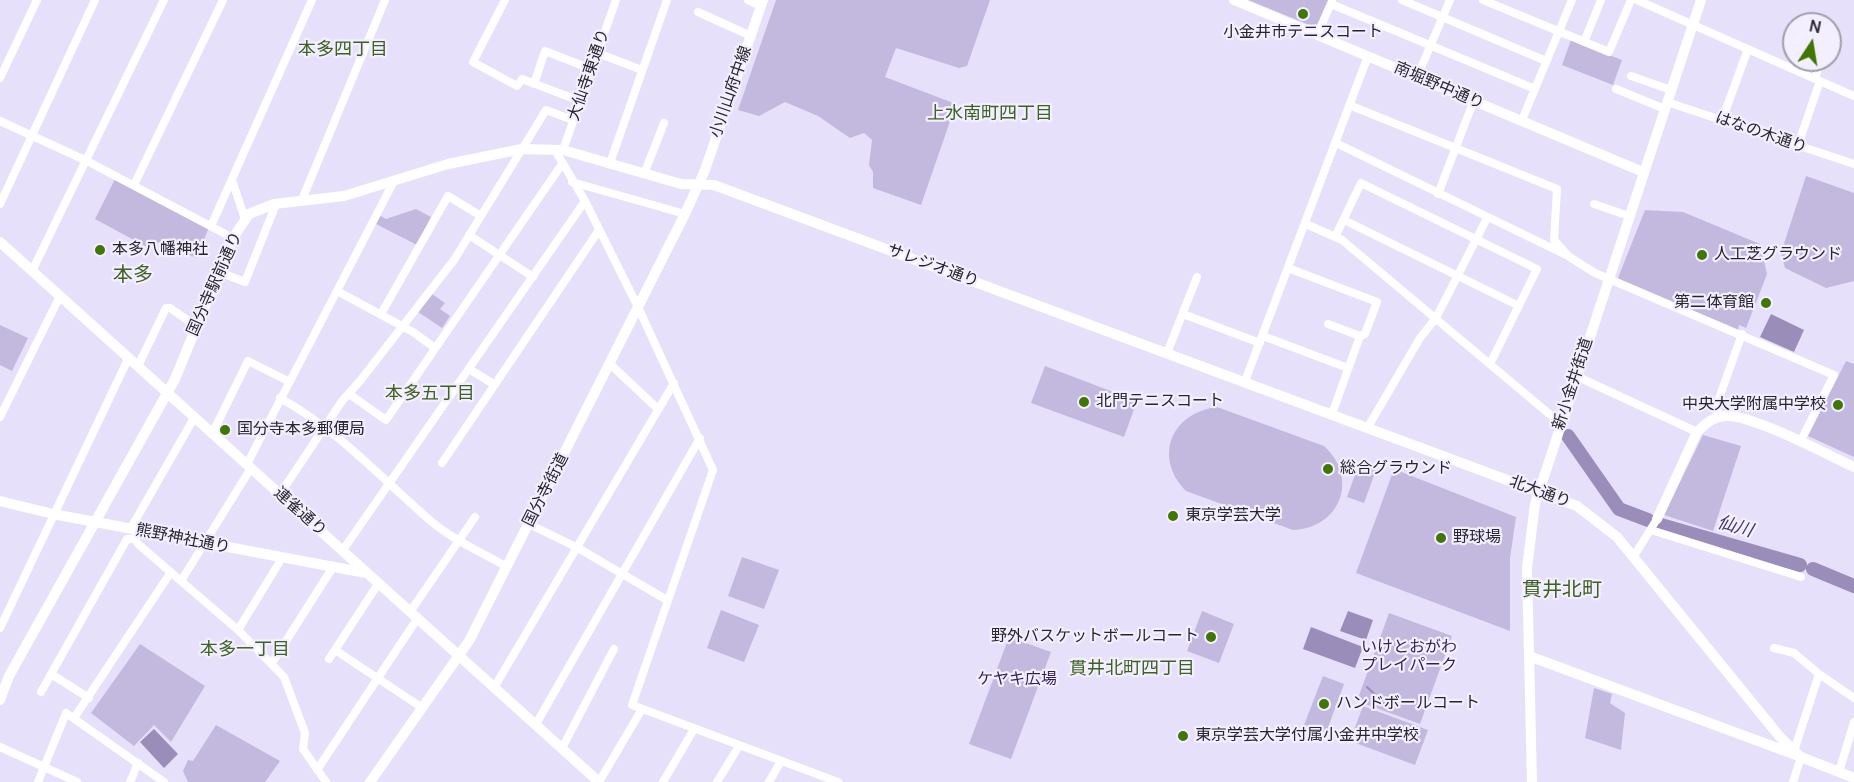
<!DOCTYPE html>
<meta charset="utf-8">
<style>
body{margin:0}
#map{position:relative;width:1854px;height:782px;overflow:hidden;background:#e7e0fa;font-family:Manrope,sans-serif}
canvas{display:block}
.north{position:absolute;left:1782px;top:12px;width:60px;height:60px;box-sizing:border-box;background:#f3efff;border:2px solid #a19eab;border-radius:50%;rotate:12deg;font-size:16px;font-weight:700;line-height:24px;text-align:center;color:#27252e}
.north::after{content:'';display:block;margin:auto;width:21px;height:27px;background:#3f7604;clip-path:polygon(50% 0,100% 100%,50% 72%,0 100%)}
</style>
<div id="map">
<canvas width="1854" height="782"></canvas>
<div class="north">N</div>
</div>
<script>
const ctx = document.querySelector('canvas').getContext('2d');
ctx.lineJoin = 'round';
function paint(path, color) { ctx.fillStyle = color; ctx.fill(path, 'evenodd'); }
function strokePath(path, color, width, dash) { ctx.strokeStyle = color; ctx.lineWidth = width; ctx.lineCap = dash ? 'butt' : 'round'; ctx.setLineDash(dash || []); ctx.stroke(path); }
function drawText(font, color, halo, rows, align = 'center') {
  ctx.font = font + ' Manrope,"Noto Sans JP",sans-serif'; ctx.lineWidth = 4.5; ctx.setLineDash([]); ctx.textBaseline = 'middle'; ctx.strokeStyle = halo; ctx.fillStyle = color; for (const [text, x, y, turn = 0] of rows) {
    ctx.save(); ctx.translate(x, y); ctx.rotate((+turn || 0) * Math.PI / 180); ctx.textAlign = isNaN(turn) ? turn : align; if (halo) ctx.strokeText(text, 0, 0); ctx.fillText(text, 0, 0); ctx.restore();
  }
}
paint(new Path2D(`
 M 776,0 L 990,0 L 967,66 L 959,68 L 896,48 L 885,77 L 956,104 L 921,205 L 873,188 L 873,172 L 869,165 L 872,140 L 864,133 L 850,138 L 818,116 L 785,102 L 759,116 L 738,110 Z
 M 1248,0 L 1329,0 L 1317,28 Z
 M 1571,40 L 1622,60 L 1613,85 L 1562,65 Z
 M 1806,176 L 1854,193 L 1854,281 L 1826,288 L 1785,268 L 1781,253 Z
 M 115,179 L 209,227 L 197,258 L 157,242 L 145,246 L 95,219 Z
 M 416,209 L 431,217 L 417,245 L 374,223 L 379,215 L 386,219 Z
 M 1645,210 L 1683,212 L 1760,244 L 1767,274 L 1746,328 L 1739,325 L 1738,330 L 1616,283 Z
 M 432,294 L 445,303 L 440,309 L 450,316 L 442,328 L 418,312 Z
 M 0,325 L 28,338 L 12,371 L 0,365 Z
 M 1846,361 L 1854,364 L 1854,457 L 1808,436 Z
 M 1045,366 L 1137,401 L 1124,437 L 1031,403 Z
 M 1217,407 L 1324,446 C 1359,478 1341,528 1293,530 L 1186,491 C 1153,457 1171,413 1217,407 Z
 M 1703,435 L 1741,446 L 1713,531 L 1664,515 Z
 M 1359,464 L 1376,470 L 1364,503 L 1347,497 Z
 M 1394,469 L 1516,517 L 1510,558 L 1510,631 L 1356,573 Z
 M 742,557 L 779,570 L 764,609 L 728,596 Z
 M 721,610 L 759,625 L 744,662 L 707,648 Z
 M 1202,611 L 1234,624 L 1219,663 L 1187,651 Z
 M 1389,613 L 1452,636 L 1420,724 L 1357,701 Z
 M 1009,637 L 1051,652 L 1011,759 L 969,744 Z
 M 140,644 L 205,686 L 171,742 L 154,725 L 134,746 L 91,713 Z
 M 1323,676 L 1344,684 L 1326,733 L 1304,725 Z
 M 1594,688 L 1612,694 L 1610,703 L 1625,713 L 1621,750 L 1585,738 Z
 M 1363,706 L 1428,730 L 1415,765 L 1350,741 Z
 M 216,725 L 280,761 L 265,782 L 188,782 L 183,771 L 188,760 L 193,761 Z`), '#c3b8de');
paint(new Path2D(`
 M 1771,314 L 1804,330 L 1794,352 L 1760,337 Z
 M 1348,611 L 1373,620 L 1366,640 L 1340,631 Z
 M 1311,627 L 1363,647 L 1355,668 L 1303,649 Z
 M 154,729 L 178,754 L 164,768 L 140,742 Z`), '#9b8db9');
strokePath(new Path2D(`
 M 1367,687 L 1384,703 L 1390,703`), '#9b8db9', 2);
strokePath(new Path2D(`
 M 1568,436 L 1619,509 L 1648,520
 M 1661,525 L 1800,565
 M 1813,569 L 1854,586`), '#9b8db9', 14);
strokePath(new Path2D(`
 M 505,0 L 473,62 L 517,86 L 522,79 L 580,101
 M 748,0 L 761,6
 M 1402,0 L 1546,61
 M 1483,0 L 1609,52 L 1631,0
 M 1637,0 L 1854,96
 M 1331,4 L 1535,89
 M 698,12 L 751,36
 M 1317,35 L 1332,1
 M 1584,42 L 1601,0
 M 597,53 L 642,70
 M 1631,76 L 1671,90
 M 1417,77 L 1450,0
 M 0,78 L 37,0
 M 1815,79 L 1821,60
 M 534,84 L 545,51 L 591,69
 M 1616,89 L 1665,109
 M 1667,102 L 1854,164
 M 1349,105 L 1557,189 L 1554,240 L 1568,256 L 1595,273 L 1834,375 L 1800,442
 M 1522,120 L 1572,0
 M 1722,120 L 1748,49
 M 0,121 L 87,161 L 233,238
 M 1336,143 L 1564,254
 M 1798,145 L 1820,81
 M 555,150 L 585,201 L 638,307 L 713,470 L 632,705 L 838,782
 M 563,150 L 616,0
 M 610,163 L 667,0
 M 644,174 L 664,123
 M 232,180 L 245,219
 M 572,182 L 685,214
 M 134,185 L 223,0
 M 1438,194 L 1474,100
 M 301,202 L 385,0
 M 0,204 L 95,0
 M 1594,204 L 1629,216
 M 1344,220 L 1519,306
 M 1306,224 L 1342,240 L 1560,423
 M 211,226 L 312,0
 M 469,235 L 533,277
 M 1335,237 L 1361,183 L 1537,269 L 1490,364
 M 1288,268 L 1377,302 L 1365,334 L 1360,336 L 1332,414
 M 32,271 L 164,0
 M 219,272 L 245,282 L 276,204
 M 337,291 L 413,332 L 435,348
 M 381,314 L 448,196 L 481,216
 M 1183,314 L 1260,343
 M 1328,324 L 1360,336
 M 1263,336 L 1348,368
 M 1167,353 L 1197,277
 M 609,363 L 658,409
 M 138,366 L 166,308 L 170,308 L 196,326
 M 469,369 L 495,385
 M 1576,376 L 1697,432
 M 1245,381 L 1368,56
 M 349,394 L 386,420 L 562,164
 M 280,398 C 338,430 382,479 432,522 C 453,540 483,553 507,567
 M 0,417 L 60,296
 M 1718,417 L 1717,404 L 1742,334
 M 1368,427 L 1420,338 L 1436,318 L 1487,218
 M 212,434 L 248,361 L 288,381
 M 442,463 L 599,230
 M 247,464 L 393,183
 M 280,494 L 342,401 L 360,381 L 454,260 L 546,110 L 573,120
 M 529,524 L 578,548 L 667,600
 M 131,528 L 194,418
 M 137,530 L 135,539 L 138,544 L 238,630 L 284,677 L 305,733 L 303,749 L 326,782
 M 1651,530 L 1801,577
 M 343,550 L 585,201
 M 1634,556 L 1657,519
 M 181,581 L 251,468
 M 410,612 L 475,517
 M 0,628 L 129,357
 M 238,630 L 282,558
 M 1774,648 L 1794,653 L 1819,674 L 1794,751
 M 335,650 L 421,707
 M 329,659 L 378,584
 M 272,663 L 333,567
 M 51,674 L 89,698
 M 1819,674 L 1854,698
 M 495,686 L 674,383
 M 41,692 L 127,539 L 135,539
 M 74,718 L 171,572
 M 536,724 L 700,438
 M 0,747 L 77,782
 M 562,748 L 614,649
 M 317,770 L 417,619
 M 1839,772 L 1854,722
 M 38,782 L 66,713 L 164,782
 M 130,782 L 138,763
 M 599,782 L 642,709
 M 663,782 L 694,729
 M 717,782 L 739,746
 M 769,782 L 781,761
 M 1793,782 L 1801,757`), '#fff', 8);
strokePath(new Path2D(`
 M 1234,0 L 1643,172
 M 0,242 L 599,782
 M 0,501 L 53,514 L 366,573
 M 1657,519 L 1697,432 C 1706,423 1715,415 1729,416 C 1756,417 1826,454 1854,467
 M 1529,656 L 1796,755
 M 0,700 L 9,676 L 175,379 L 233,238 L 249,214 L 274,204 L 344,196 L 448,164 L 522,149 L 563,150 L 681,184 L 714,185 L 1577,506 L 1617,537 L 1780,737 L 1801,757 L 1854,778
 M 370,782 L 469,641 L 685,214 L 705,170 L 763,0
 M 1532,782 L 1527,568 L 1535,504 L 1701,0`), '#fff', 10);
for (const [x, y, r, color] of [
 [1303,14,6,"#3f7604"],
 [100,250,6,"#3f7604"],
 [1702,255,6,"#3f7604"],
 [1766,303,6,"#3f7604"],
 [1084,402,6,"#3f7604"],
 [1838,405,6,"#3f7604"],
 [225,430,6,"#3f7604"],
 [1328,469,6,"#3f7604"],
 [1173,516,6,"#3f7604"],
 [1441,538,6,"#3f7604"],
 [1211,637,6,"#3f7604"],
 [1324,704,6,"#3f7604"],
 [1183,736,6,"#3f7604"]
]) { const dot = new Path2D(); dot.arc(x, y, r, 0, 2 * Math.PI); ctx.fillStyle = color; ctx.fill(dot); strokePath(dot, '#f3efff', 2); }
drawText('16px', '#27252e', '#f3efff', [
 ["小金井市テニスコート",1303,33,"center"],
 ["本多八幡神社",112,250],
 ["人工芝グラウンド",1714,255],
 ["第二体育館",1754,303,"right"],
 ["北門テニスコート",1096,402],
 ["中央大学附属中学校",1826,405,"right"],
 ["国分寺本多郵便局",237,430],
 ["総合グラウンド",1340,469],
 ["東京学芸大学",1185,516],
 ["野球場",1453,538],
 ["野外バスケットボールコート",1199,637,"right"],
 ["ハンドボールコート",1336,704],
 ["東京学芸大学付属小金井中学校",1195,736]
], 'left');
drawText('16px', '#27252e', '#f3efff', [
 ["大仙寺東通り",589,75,-71],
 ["南堀野中通り",1439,86,23],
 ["小川山府中線",731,92,-71],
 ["はなの木通り",1761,133,19],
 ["サレジオ通り",933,266,20],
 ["国分寺駅前通り",215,284,-66],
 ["新小金井街道",1573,384,-72],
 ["国分寺街道",546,490,-63],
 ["北大通り",1540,492,20],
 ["連雀通り",300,512,42],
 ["熊野神社通り",183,539,11]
]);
drawText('16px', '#341e55', '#f3efff', [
 ["いけとおがわ",1409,648],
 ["プレイパーク",1409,666],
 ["ケヤキ広場",1017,680]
]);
drawText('18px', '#3e6224', '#f3efff', [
 ["本多四丁目",343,50],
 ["上水南町四丁目",990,114],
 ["本多五丁目",430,394],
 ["本多一丁目",245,650],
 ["貫井北町四丁目",1132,669]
]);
drawText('italic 18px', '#49356d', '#f3efff', [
 ["仙川",1735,527,16]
]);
drawText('20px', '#3e6224', '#f3efff', [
 ["本多",133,275],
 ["貫井北町",1562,590]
]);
</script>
